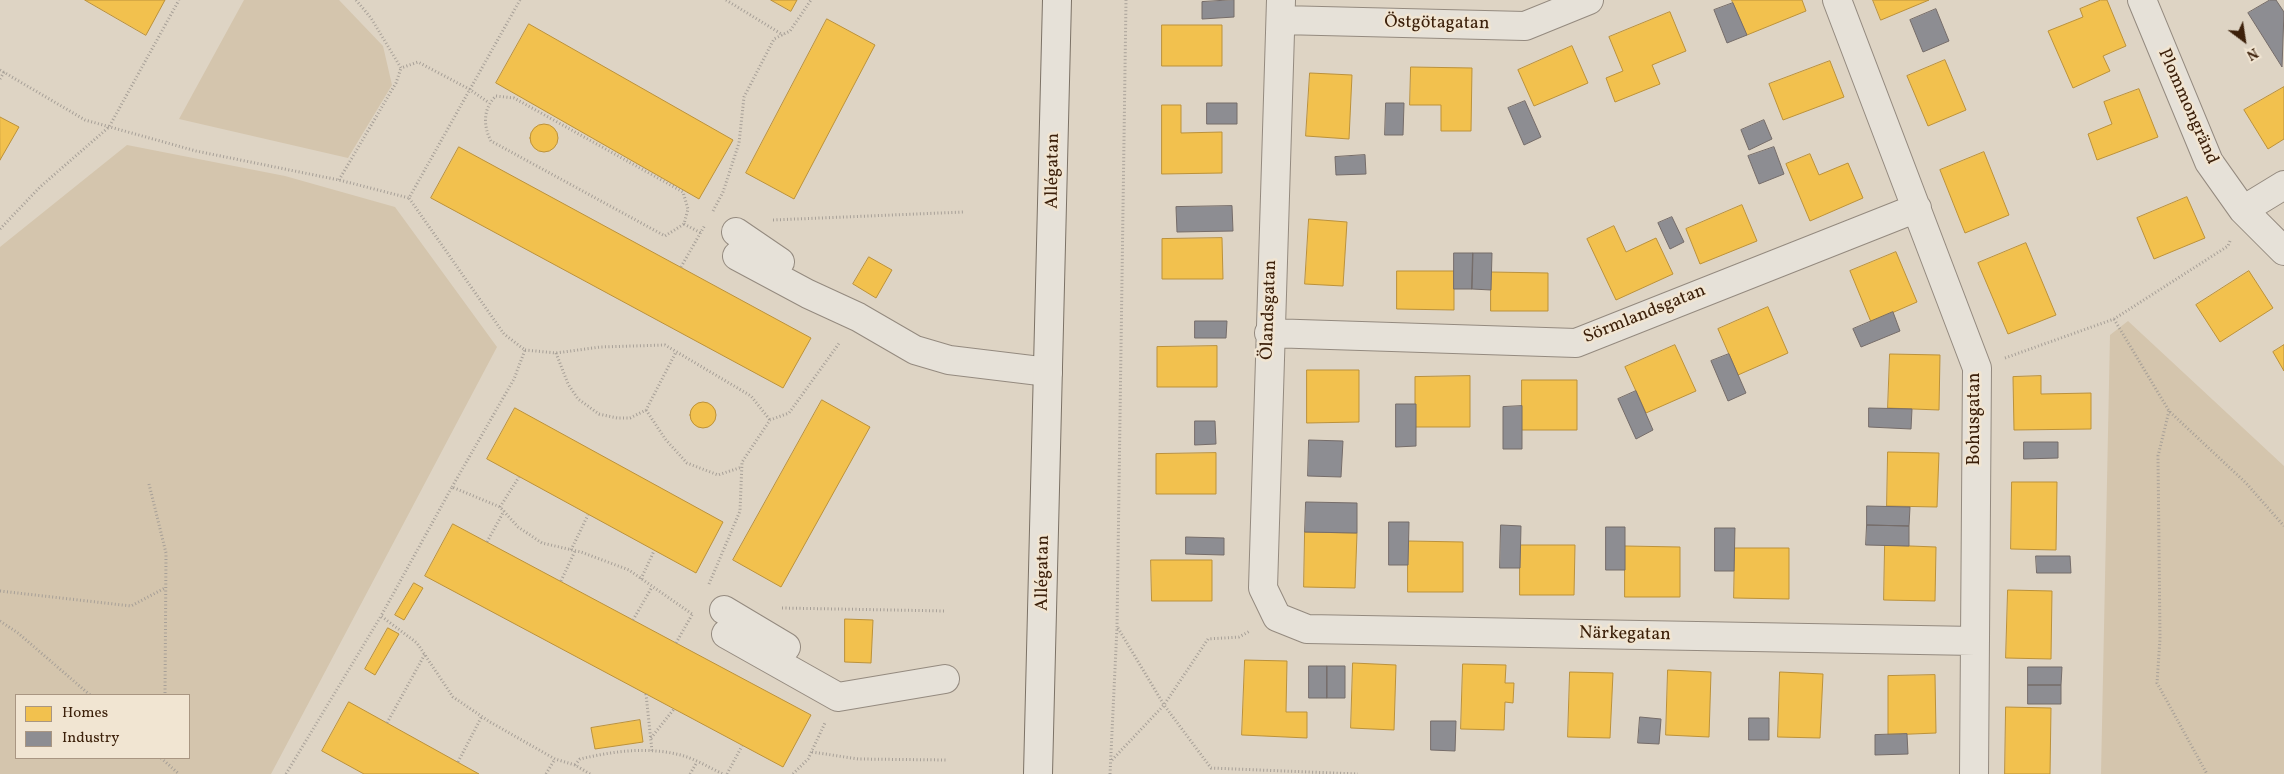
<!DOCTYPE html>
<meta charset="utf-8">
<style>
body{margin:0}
#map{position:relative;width:2284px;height:774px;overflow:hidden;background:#ded4c4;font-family:Vollkorn,serif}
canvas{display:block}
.legend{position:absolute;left:15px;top:694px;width:175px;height:65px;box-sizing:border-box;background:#f1e5d2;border:1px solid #a99682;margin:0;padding:6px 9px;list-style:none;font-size:15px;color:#3c200a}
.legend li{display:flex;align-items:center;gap:10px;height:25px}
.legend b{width:25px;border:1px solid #a99682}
.north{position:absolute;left:2219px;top:15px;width:50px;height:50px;-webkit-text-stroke:4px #f1e5d2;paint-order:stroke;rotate:149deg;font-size:14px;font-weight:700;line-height:20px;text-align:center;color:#3c200a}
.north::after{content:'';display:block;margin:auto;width:18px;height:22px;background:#3c200a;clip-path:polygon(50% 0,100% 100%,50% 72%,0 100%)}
</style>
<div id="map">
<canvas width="2284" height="774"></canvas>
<ul class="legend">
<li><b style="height:14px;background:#f2c14e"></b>Homes</li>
<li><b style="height:14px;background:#8d8d92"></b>Industry</li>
</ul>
<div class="north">N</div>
</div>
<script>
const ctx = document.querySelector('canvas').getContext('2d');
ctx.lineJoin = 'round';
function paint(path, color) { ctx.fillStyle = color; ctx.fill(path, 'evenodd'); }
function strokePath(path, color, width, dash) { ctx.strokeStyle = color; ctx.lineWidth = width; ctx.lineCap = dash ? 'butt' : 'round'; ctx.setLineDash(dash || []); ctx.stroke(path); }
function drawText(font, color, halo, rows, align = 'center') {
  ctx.font = font + ' Vollkorn,serif'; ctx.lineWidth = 5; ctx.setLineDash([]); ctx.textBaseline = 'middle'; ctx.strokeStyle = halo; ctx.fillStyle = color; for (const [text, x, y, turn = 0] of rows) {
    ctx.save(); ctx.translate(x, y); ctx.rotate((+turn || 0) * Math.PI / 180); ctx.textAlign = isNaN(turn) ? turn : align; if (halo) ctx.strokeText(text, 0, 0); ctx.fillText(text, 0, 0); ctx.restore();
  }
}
paint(new Path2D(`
 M 244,0 L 339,0 L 383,46 L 392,85 L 348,158 L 179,119 Z
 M 127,145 L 285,176 L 395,207 L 497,347 L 271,774 L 0,774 L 0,247 ZM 16,695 L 189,695 L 189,758 L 16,758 Z
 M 2128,321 L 2284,466 L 2284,774 L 2101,774 L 2110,335 Z`), '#d4c5ad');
const homes = new Path2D(`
 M 85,0 L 165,0 L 146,35 Z
 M 771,0 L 797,0 L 791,11 Z
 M 1732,0 L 1802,0 L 1806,11 L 1747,35 Z
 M 1873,0 L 1929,0 L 1881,20 Z
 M 2101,0 L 2107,0 L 2126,46 L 2103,56 L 2110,71 L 2073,88 L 2048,31 L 2083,17 L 2080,9 Z
 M 1670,12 L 1686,51 L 1652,65 L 1660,84 L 1615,102 L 1606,78 L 1623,71 L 1609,37 Z
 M 827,19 L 875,45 L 794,199 L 746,173 Z
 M 529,24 L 733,140 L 699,199 L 496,83 Z
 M 1162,25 L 1222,25 L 1222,66 L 1162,66 Z
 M 1572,46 L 1588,83 L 1534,106 L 1518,70 Z
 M 1945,60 L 1966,110 L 1928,126 L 1907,76 Z
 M 1830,61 L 1844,97 L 1783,120 L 1769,84 Z
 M 1411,67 L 1472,68 L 1471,131 L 1441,131 L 1441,105 L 1410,105 Z
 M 1310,73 L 1352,75 L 1349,139 L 1306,136 Z
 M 2284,87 L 2284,139 L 2268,149 L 2244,110 Z
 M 2139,89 L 2158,137 L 2097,160 L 2088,134 L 2112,124 L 2104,102 Z
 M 1162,105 L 1181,105 L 1181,133 L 1222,132 L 1222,173 L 1162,174 Z
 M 0,117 L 19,127 L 0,160 Z
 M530 138a14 14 0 1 1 28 0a14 14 0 1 1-28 0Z
 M 459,147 L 811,338 L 783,388 L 431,198 Z
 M 1984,152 L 2009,215 L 1965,233 L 1940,170 Z
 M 1810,154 L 1819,175 L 1848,163 L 1863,198 L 1810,221 L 1786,164 Z
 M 2187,197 L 2205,238 L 2154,259 L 2137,218 Z
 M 1742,205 L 1757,241 L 1700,264 L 1686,229 Z
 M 1309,219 L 1347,222 L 1343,286 L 1305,284 Z
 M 1614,226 L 1626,252 L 1656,238 L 1673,274 L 1616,300 L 1587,239 Z
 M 1222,238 L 1223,279 L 1162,279 L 1162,239 Z
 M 2026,243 L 2056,315 L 2008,334 L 1978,263 Z
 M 1896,252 L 1917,302 L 1871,322 L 1850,271 Z
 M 869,257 L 892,270 L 876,298 L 853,284 Z
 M 1397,271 L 1454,271 L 1454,310 L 1397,309 Z
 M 2249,271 L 2273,308 L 2220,342 L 2196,305 Z
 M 1491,272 L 1548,273 L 1548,311 L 1491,311 Z
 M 1768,307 L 1788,353 L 1738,375 L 1718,329 Z
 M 1675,345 L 1696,391 L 1646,413 L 1625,367 Z
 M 2284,345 L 2284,371 L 2273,352 Z
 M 1217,346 L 1217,387 L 1157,387 L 1157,347 Z
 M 1890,354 L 1940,355 L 1939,410 L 1888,408 Z
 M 1307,370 L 1359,370 L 1359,422 L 1307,423 Z
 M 1470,376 L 1470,427 L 1415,427 L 1415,377 Z
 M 2041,376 L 2041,394 L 2091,393 L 2091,429 L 2014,430 L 2013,377 Z
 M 1522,380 L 1577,380 L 1577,430 L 1522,430 Z
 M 822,400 L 870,427 L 781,587 L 733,560 Z
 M690 415a13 13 0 1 1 26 0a13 13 0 1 1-26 0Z
 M 515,408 L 723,522 L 696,573 L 487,459 Z
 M 1888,452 L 1939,453 L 1937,507 L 1887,506 Z
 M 1216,453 L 1216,494 L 1156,494 L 1156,454 Z
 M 2012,482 L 2057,482 L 2056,550 L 2011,549 Z
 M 453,524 L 811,715 L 783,767 L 425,576 Z
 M 1305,532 L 1357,533 L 1355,588 L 1304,587 Z
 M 1408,541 L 1463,542 L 1463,592 L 1408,592 Z
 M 1520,545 L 1575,545 L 1574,595 L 1520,595 Z
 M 1885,545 L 1936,547 L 1935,601 L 1884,600 Z
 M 1625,546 L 1680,547 L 1680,597 L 1625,597 Z
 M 1735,548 L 1789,548 L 1789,599 L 1734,598 Z
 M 1151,560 L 1212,560 L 1212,601 L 1152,601 Z
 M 414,583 L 423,588 L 404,620 L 395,615 Z
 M 2008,590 L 2052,591 L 2051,659 L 2006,658 Z
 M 845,619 L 873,620 L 871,663 L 845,662 Z
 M 388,628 L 399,634 L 375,675 L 365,669 Z
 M 1245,660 L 1287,661 L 1286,712 L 1307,712 L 1307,738 L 1242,735 Z
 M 1353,663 L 1396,665 L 1394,730 L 1351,728 Z
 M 1463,664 L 1506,665 L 1505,683 L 1514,683 L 1513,703 L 1505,702 L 1504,730 L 1461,729 Z
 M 1668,670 L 1711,672 L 1709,737 L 1666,735 Z
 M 1570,672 L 1613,673 L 1610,738 L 1568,737 Z
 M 1780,672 L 1823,674 L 1820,738 L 1778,737 Z
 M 1935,675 L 1936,733 L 1888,735 L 1888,676 Z
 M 349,702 L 387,723 L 479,774 L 364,774 L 322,751 Z
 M 2006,707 L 2051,708 L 2050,774 L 2005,774 Z
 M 640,720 L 643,742 L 595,749 L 591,728 Z`);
paint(homes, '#f2c14e');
strokePath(homes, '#bb913a', 1);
const industry = new Path2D(`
 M 1234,0 L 1234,17 L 1202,19 L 1202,2 Z
 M 2270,0 L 2276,0 L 2284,12 L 2282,67 L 2248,13 Z
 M 1733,3 L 1747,35 L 1727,43 L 1714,10 Z
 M 1936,9 L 1949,41 L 1923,52 L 1910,20 Z
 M 1525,101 L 1541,137 L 1524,145 L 1508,108 Z
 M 1207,103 L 1237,103 L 1237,124 L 1207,124 Z
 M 1386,103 L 1404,103 L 1403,135 L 1385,135 Z
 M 1764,120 L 1772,139 L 1749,150 L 1741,130 Z
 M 1774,147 L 1784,174 L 1759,184 L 1748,156 Z
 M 1365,155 L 1366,174 L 1336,175 L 1335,157 Z
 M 1232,206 L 1233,231 L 1177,232 L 1176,207 Z
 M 1672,217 L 1684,242 L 1670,249 L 1658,223 Z
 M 1454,253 L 1473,253 L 1472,289 L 1454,289 Z
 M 1473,253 L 1492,253 L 1491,290 L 1472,289 Z
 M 1893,312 L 1900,331 L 1861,347 L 1853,329 Z
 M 1195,321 L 1227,321 L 1226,338 L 1195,338 Z
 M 1729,354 L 1746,393 L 1728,401 L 1711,361 Z
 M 1636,391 L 1653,430 L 1636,439 L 1618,399 Z
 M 1396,404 L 1416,404 L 1416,446 L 1396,447 Z
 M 1522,406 L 1522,449 L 1503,449 L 1503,407 Z
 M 1869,408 L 1912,409 L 1911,429 L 1869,427 Z
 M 1195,421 L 1215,421 L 1216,444 L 1195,445 Z
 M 1309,440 L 1343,441 L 1341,477 L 1308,476 Z
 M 2024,442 L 2058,442 L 2058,458 L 2024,459 Z
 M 1306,502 L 1357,503 L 1357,533 L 1305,532 Z
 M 1867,506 L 1910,507 L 1909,526 L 1867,525 Z
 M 1389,522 L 1409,522 L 1408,565 L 1389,565 Z
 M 1501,525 L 1521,526 L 1520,568 L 1500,568 Z
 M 1867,525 L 1909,526 L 1909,546 L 1866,545 Z
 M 1606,527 L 1625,527 L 1625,570 L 1606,570 Z
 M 1715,528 L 1735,528 L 1734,571 L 1715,571 Z
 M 1186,537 L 1224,538 L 1224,555 L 1186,554 Z
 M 2036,556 L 2070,556 L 2071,573 L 2037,573 Z
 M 1309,666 L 1327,666 L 1327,698 L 1309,698 Z
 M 1327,666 L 1345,666 L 1345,698 L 1327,698 Z
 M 2028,667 L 2062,667 L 2061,685 L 2028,685 Z
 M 2028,685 L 2061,685 L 2061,704 L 2028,704 Z
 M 1640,717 L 1661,719 L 1659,744 L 1638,743 Z
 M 1749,718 L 1769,718 L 1769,740 L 1749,740 Z
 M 1431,721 L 1456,721 L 1455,751 L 1431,750 Z
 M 1907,734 L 1908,754 L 1875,755 L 1875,735 Z`);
paint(industry, '#8d8d92');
strokePath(industry, '#756c69', 1);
const street = new Path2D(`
 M 1281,0 L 1263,588 L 1277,617 L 1307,629 L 1975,641
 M 1837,0 L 1977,368 L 1974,774
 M 2142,0 L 2209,162 L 2243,210 L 2284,251
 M 1281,20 L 1525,26 L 1589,0
 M 2243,210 L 2284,185
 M 736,232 L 780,262
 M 737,256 L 808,294 L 858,317 L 915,350 L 949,360 L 1048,372
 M 1269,333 L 1576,343 L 1917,208
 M 724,610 L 786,647
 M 726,634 L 838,697 L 945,679`);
const secondary = new Path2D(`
 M 1038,774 L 1057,0`);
strokePath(street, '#948a7f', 30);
strokePath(secondary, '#7c7266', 30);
strokePath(new Path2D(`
 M 356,0 L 371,18 L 401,68 L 418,62 L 469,89 L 488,102
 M 726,0 L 783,35
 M 0,70 L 85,120 L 196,151 L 339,180 L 409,198
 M 0,79 L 4,72
 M 496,96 L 514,98 L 683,192 L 688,209 L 684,224 L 665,236 L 491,141 C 483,126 483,108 496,96 Z
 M 339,180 L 396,83 L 401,68
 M 713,211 L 723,192 L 739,143 L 744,97 L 774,39 L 790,31 L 811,0
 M 773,220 L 964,212
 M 684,224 L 701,233
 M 0,229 L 40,187 L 109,127 L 179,0
 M 681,267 L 705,225
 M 2114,319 L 2169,411 L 2246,483 L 2284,526
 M 525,350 L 556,353 L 600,347 L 665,345 L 751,396 L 770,420
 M 556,353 L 568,384 L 578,399 L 599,414 L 617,418 L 630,418 L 646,410 L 676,352
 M 2005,358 L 2114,319 L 2228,246 L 2230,241
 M 646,410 L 666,440 L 687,463 L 718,475 L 742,467
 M 2169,411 L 2158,456 L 2160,639 L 2157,683 L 2207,774
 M 149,484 L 166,553 L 165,695
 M 452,487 L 514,379 L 525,350 L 504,334 L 409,198 L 520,0
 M 500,507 L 519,477
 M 487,542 L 504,511
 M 571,550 L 588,515
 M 641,579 L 654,551
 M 561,581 L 575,551
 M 709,584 L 740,511 L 742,462 L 770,420 L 789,413 L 840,342
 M 0,591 L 131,606 L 165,588
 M 782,608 L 946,611
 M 633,620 L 652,587
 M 0,621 L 18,633 L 90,695
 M 1118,628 L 1164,705 L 1211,768 L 1358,774
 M 676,643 L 693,613
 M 646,694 L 652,751
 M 387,723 L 425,654
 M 651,738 L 674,709
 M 812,752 L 858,759 L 946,760
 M 161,758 L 179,774
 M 1112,760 L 1164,705 L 1208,639 L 1239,637 L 1250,631
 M 458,762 L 482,716
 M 575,765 L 580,759 C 614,751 650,746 684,756 C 697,760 710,768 723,774
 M 286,774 L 381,616
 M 546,774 L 555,759
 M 590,774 L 575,765 L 555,759 L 490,722 L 453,697 L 417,643 L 381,616 L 452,487 L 500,507 L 518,527 L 542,543 L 581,552 L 629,570 L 692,614
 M 690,774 L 697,762
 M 727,774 L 742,746
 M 793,774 L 808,759 L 825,723
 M 1110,774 L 1117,627 L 1126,0`), '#a69f97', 3, [1, 2.5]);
strokePath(street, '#e6e1d8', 28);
strokePath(secondary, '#e6e1d8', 28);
drawText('18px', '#3c200a', '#f1e5d2', [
 ["Östgötagatan",1437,24,1],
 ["Plommongränd",2187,107,66],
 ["Allégatan",1054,171,-89],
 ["Ölandsgatan",1270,310,-88],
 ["Sörmlandsgatan",1645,315,-22],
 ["Bohusgatan",1976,419,-90],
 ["Allégatan",1044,573,-89],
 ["Närkegatan",1625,635,1]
]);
</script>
